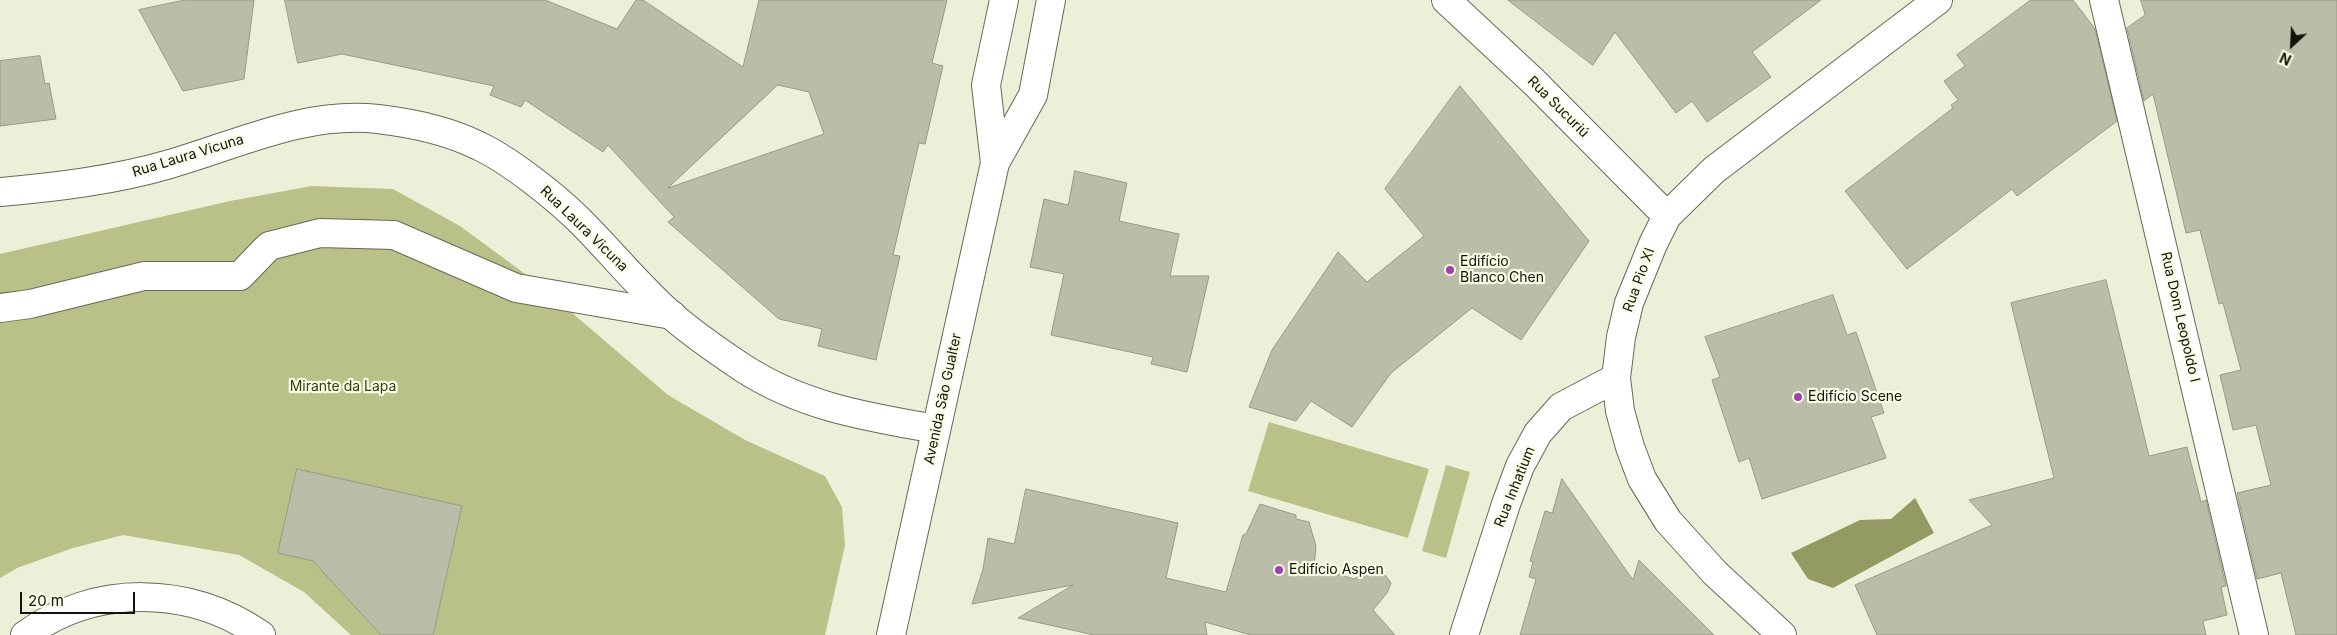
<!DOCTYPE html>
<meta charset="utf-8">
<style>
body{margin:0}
#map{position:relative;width:2337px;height:635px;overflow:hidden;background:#ecf0d9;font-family:Inter,sans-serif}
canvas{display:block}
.north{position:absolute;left:2267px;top:20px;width:50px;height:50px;-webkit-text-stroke:4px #f9fde6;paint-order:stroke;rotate:205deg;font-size:14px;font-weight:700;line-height:20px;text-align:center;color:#12130b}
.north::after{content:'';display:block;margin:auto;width:18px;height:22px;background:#12130b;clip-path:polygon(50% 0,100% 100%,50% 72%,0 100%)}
.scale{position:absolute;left:20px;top:592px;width:115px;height:22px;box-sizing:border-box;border:2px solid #12130b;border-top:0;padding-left:6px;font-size:15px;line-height:18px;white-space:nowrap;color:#12130b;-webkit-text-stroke:4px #f9fde6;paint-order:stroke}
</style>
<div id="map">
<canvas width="2337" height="635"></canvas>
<div class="north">N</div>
<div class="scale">20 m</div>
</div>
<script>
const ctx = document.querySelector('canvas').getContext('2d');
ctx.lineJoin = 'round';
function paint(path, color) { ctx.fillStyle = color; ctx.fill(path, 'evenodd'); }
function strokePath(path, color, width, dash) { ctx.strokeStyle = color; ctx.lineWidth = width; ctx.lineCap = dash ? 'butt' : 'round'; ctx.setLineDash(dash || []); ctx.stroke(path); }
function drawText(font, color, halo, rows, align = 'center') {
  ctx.font = font + ' Inter,sans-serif'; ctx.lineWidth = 4.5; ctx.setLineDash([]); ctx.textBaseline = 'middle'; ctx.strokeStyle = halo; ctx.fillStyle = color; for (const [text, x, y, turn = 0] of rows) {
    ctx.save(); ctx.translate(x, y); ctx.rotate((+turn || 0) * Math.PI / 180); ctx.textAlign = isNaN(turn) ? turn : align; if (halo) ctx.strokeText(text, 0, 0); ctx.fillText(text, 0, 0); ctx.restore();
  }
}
paint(new Path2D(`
 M 312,186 L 393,189 L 460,226 L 536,282 L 668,395 L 745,440 L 825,476 L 842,507 L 845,545 L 825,635 L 351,635 L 304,592 L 239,555 L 123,535 L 73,548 L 17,568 L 0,578 L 0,254 L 230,201 Z
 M 1269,422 L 1429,469 L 1408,538 L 1248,491 Z
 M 1446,465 L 1470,472 L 1446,558 L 1422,551 Z`), '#bac188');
paint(new Path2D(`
 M 1915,498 L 1934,533 L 1833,588 L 1808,579 L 1791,553 L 1860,520 L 1891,519 Z`), '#949b62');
const building = new Path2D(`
 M 185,0 L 254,0 L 244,79 L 183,91 L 139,10 Z
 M 285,0 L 545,0 L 617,29 L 636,0 L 643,0 L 743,67 L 759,0 L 947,0 L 932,63 L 943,66 L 925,144 L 919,143 L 893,255 L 900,256 L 876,360 L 818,346 L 822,329 L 779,319 L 668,222 L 674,217 L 608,145 L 603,152 L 525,100 L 521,107 L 490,95 L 494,86 L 342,54 L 298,63 ZM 778,85 L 809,92 L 824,134 L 668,188 Z
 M 1508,0 L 1821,0 L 1752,52 L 1771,77 L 1707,122 L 1692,101 L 1676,113 L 1615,32 L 1593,65 Z
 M 2031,0 L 2073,0 L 2095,29 L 2117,121 L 2017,196 L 2012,189 L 1907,269 L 1845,191 L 1953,108 L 1951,105 L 1958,100 L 1944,81 L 1965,66 L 1957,55 Z
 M 2141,0 L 2337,0 L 2337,635 L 2296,635 L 2281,573 L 2257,579 L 2237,493 L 2271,485 L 2256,425 L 2233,430 L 2220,375 L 2241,370 L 2223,303 L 2219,304 L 2200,230 L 2186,233 L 2153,94 L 2144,101 L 2127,28 L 2145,15 Z
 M 40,56 L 45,84 L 49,83 L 56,119 L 0,126 L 0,61 Z
 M 1460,86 L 1589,241 L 1521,340 L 1472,308 L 1391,373 L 1352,427 L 1311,401 L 1296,421 L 1249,407 L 1272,350 L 1338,252 L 1367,282 L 1424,236 L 1385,189 Z
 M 1075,171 L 1127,183 L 1119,221 L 1179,234 L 1170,276 L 1209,276 L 1187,372 L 1151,364 L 1153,357 L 1051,335 L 1064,274 L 1030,267 L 1044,199 L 1068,205 Z
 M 2106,280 L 2149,456 L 2187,447 L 2201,502 L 2206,500 L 2226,586 L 2221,587 L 2227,615 L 2203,621 L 2206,635 L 1877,635 L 1855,585 L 1992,525 L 1969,500 L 2054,478 L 2011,303 Z
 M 1833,295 L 1847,335 L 1856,332 L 1884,413 L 1871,417 L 1886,458 L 1762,499 L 1749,458 L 1739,462 L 1712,380 L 1720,377 L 1705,337 Z
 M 297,469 L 462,506 L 433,635 L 381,635 L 313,561 L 278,553 Z
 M 1562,479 L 1633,580 L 1639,560 L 1714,635 L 1520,635 L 1536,579 L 1529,577 L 1533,562 L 1530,561 L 1545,511 L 1552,513 Z
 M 1026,489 L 1178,523 L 1166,578 L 1226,592 L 1243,535 L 1246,534 L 1260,504 L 1296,515 L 1296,519 L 1309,522 L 1316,546 L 1314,567 L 1354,579 L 1372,568 L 1385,575 L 1391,583 L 1387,593 L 1373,610 L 1395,635 L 1251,635 L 1205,622 L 1207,635 L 1094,635 L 1018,618 L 1073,585 L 972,604 L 983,569 L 988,538 L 1014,544 Z`);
paint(building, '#babda8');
strokePath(building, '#979b86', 1);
const pedestrian = new Path2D(`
 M 0,308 L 30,304 L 144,276 L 240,276 L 269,246 L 320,233 L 394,235 L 516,288 L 672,315`);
const minor = new Path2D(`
 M 1446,0 L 1534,82 L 1667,216
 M 2104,0 L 2254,635
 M 0,192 C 58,187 115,180 170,164 C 239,144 305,111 378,119 C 412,123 449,131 479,146 C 509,160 553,195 576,217 C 609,249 637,285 671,315 C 693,334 719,352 743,368 C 803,407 868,417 936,429
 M 25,635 C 95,584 190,585 261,635
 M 1464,635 L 1506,504 L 1520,466 L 1538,433 L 1561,407 L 1616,378`);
const tertiary = new Path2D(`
 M 995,163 L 986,85 L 1004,0
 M 891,635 L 995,163 L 1033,95 L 1051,0
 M 1782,635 L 1715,573 L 1668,521 L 1642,479 L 1630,447 L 1620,411 L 1616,378 L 1621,337 L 1629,303 L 1653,244 L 1667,216 L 1714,170 L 1938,0`);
strokePath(pedestrian, '#676a56', 30);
strokePath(minor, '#676a56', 30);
strokePath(tertiary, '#676a56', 30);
strokePath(pedestrian, '#fff', 28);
strokePath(minor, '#fff', 28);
strokePath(tertiary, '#fff', 28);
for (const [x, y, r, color] of [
 [1450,270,5,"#a040a9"],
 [1798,397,5,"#a040a9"],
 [1279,570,5,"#a040a9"]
]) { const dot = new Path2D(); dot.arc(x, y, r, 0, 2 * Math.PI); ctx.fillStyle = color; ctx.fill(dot); strokePath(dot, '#f9fde6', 2); }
drawText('14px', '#12130b', '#f9fde6', [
 ["Rua Sucuriú",1558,107,45],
 ["Rua Laura Vicuna",188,156,-17],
 ["Rua Laura Vicuna",584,229,44],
 ["Rua Pio XI",1639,280,-70],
 ["Rua Dom Leopoldo I",2180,317,77],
 ["Avenida São Gualter",943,399,-78],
 ["Rua Inhatium",1515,487,-68]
]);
drawText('14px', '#12130b', '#f9fde6', [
 ["Edifício",1460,262],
 ["Blanco Chen",1460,278],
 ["Edifício Scene",1808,397],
 ["Edifício Aspen",1289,570]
], 'left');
drawText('14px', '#383c0f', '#f9fde6', [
 ["Mirante da Lapa",343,387]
]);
</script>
